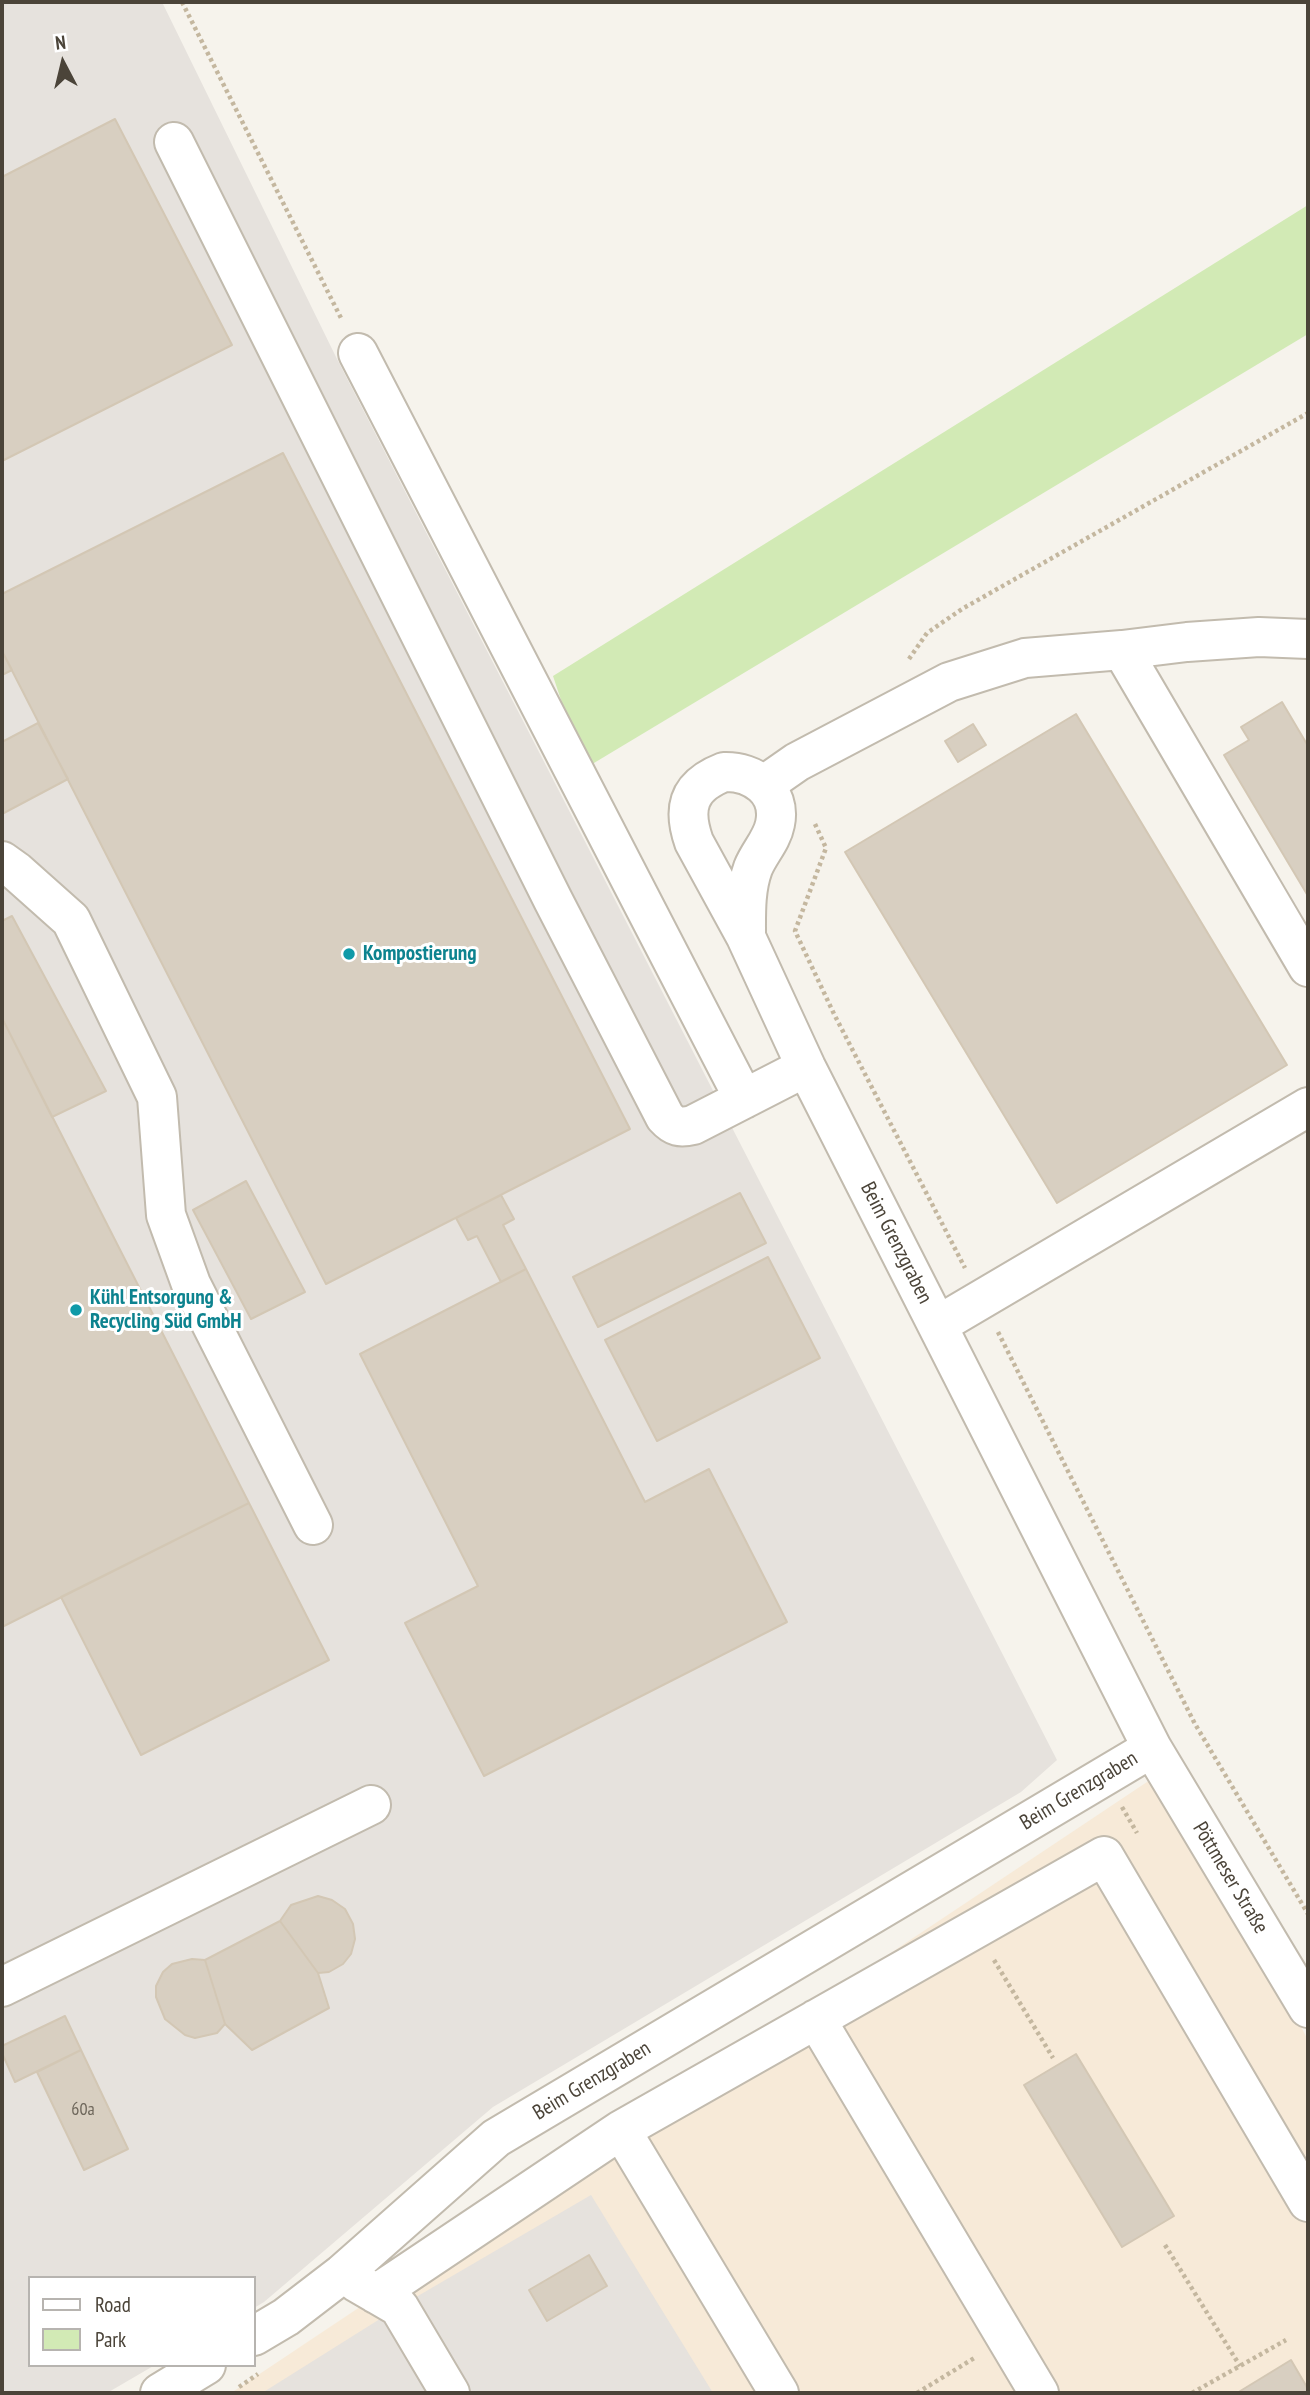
<!DOCTYPE html>
<meta charset="utf-8">
<style>
body{margin:0}
#map{position:relative;width:1310px;height:2395px;overflow:hidden;background:#f6f3ec;font-family:"PT Sans Narrow",sans-serif}
canvas{display:block}
.frame{position:absolute;inset:0;border:4px solid #4b4439;pointer-events:none}
.legend{position:absolute;left:28px;top:2276px;width:228px;height:91px;box-sizing:border-box;background:#fff;border:2px solid #b7b4b0;margin:0;padding:9px 12px;list-style:none;font-size:21px;color:#4b4439}
.legend li{display:flex;align-items:center;gap:14px;height:35px}
.legend b{width:35px;border:2px solid #b7b4b0}
.north{position:absolute;left:28px;top:28px;width:70px;height:70px;-webkit-text-stroke:5px #fff;paint-order:stroke;rotate:353deg;font-size:19px;font-weight:700;line-height:28px;text-align:center;color:#4b4439}
.north::after{content:'';display:block;margin:auto;width:24px;height:32px;background:#4b4439;clip-path:polygon(50% 0,100% 100%,50% 72%,0 100%)}
</style>
<div id="map">
<canvas width="1310" height="2395"></canvas>
<div class="frame"></div>
<ul class="legend">
<li><b style="height:9px;background:#fff"></b>Road</li>
<li><b style="height:19px;background:#d2eab5"></b>Park</li>
</ul>
<div class="north">N</div>
</div>
<script>
const ctx = document.querySelector('canvas').getContext('2d');
ctx.lineJoin = 'round';
function paint(path, color) { ctx.fillStyle = color; ctx.fill(path, 'evenodd'); }
function strokePath(path, color, width, dash) { ctx.strokeStyle = color; ctx.lineWidth = width; ctx.lineCap = dash ? 'butt' : 'round'; ctx.setLineDash(dash || []); ctx.stroke(path); }
function drawText(font, color, halo, rows, align = 'center') {
  ctx.font = font + ' "PT Sans Narrow",sans-serif'; ctx.lineWidth = 6; ctx.setLineDash([]); ctx.textBaseline = 'middle'; ctx.strokeStyle = halo; ctx.fillStyle = color; for (const [text, x, y, turn = 0] of rows) {
    ctx.save(); ctx.translate(x, y); ctx.rotate((+turn || 0) * Math.PI / 180); ctx.textAlign = isNaN(turn) ? turn : align; if (halo) ctx.strokeText(text, 0, 0); ctx.fillText(text, 0, 0); ctx.restore();
  }
}
paint(new Path2D(`
 M 1165,1770 L 1308,2040 L 1308,2393 L 231,2393 Z`), '#f7ead8');
paint(new Path2D(`
 M 2,2 L 162,2 L 336,357 L 1057,1760 L 1021,1792 L 493,2107 L 264,2302 L 254,2308 L 254,2278 L 30,2278 L 30,2365 L 155,2365 L 107,2393 L 2,2393 Z
 M 591,2195 L 713,2393 L 262,2393 L 399,2307 Z`), '#e6e2dd');
paint(new Path2D(`
 M 1308,205 L 1308,334 L 584,769 L 553,676 Z`), '#d2eab5');
const building = new Path2D(`
 M 115,119 L 232,345 L 2,461 L 2,177 Z
 M 283,453 L 630,1129 L 326,1284 L 2,651 L 2,594 Z
 M 2,651 L 12,670 L 2,675 Z
 M 1282,702 L 1308,746 L 1308,896 L 1224,755 L 1249,740 L 1241,727 Z
 M 1076,714 L 1287,1065 L 1057,1203 L 845,852 Z
 M 38,723 L 68,779 L 2,814 L 2,742 Z
 M 973,724 L 986,745 L 958,762 L 945,741 Z
 M 12,916 L 106,1091 L 52,1117 L 2,1018 L 2,921 Z
 M 2,1018 L 249,1503 L 2,1627 Z
 M 246,1181 L 305,1292 L 251,1319 L 193,1210 Z
 M 740,1193 L 766,1243 L 598,1327 L 573,1277 Z
 M 501,1195 L 514,1219 L 503,1225 L 526,1269 L 501,1282 L 477,1236 L 468,1240 L 456,1218 Z
 M 768,1257 L 820,1358 L 657,1441 L 605,1340 Z
 M 526,1269 L 645,1502 L 709,1469 L 787,1622 L 484,1776 L 405,1623 L 478,1586 L 360,1354 Z
 M 249,1503 L 329,1660 L 141,1755 L 61,1597 Z
 M 318,1896 L 332,1900 L 345,1909 L 353,1924 L 355,1939 L 351,1954 L 343,1964 L 329,1972 L 318,1973 L 280,1921 L 291,1905 Z
 M 280,1921 L 318,1973 L 329,2008 L 252,2050 L 225,2024 L 205,1960 Z
 M 192,1959 L 205,1960 L 225,2024 L 217,2033 L 195,2038 L 185,2035 L 165,2019 L 156,1997 L 156,1986 L 163,1972 L 172,1964 Z
 M 65,2016 L 81,2050 L 15,2082 L 2,2053 L 2,2046 Z
 M 81,2050 L 128,2149 L 84,2170 L 37,2072 Z
 M 1076,2054 L 1174,2216 L 1122,2247 L 1024,2085 Z
 M 589,2255 L 607,2286 L 547,2321 L 529,2290 Z
 M 1291,2360 L 1308,2389 L 1308,2393 L 1237,2393 Z`);
paint(building, '#d8cfc1');
strokePath(building, '#d3c7b4', 2);
const minor = new Path2D(`
 M 174,142 L 553,900 L 665,1117 C 674,1127 680,1128 693,1125 L 806,1067
 M 358,353 L 744,1099
 M 1122,650 L 1308,967
 M 724,772 C 753,771 782,791 775,824 C 772,840 759,853 753,868 C 745,890 746,914 746,937 L 694,842 C 682,808 688,786 724,772 Z
 M 764,785 L 797,762 L 949,682 L 1025,658 L 1122,650 L 1187,642 L 1259,637 L 1308,639
 M 2,861 L 16,871 L 71,920 L 157,1097 L 166,1215 L 191,1284 L 313,1525
 M 746,937 L 806,1067 L 1152,1748 L 1308,2008
 M 938,1325 L 1308,1107
 M 2,1987 L 371,1805
 M 816,2019 L 1039,2393
 M 621,2130 L 779,2393
 M 356,2282 L 399,2307 L 450,2393
 M 376,2294 L 621,2130 L 1104,1856 L 1308,2202
 M 254,2336 L 286,2317 L 342,2274 L 496,2138 L 1152,1748
 M 160,2393 L 206,2365`);
strokePath(minor, '#c2bbae', 42);
strokePath(new Path2D(`
 M 182,2 L 342,320
 M 909,659 L 927,633 L 962,609 L 1308,413
 M 815,824 L 826,848 L 795,931 L 834,1014 L 965,1268
 M 998,1332 L 1195,1724 L 1308,1914
 M 1122,1807 L 1137,1833
 M 994,1960 L 1053,2058
 M 1165,2245 L 1240,2366
 M 239,2387 L 258,2374
 M 917,2393 L 976,2357
 M 1192,2393 L 1286,2340`), '#c4b79f', 4.5, [3.5, 3.5]);
strokePath(minor, '#fff', 38);
for (const [x, y, r, color] of [
 [349,954,7,"#0f9aa8"],
 [76,1310,7,"#0f9aa8"]
]) { const dot = new Path2D(); dot.arc(x, y, r, 0, 2 * Math.PI); ctx.fillStyle = color; ctx.fill(dot); strokePath(dot, '#fff', 2.5); }
drawText('18px', '#6e675b', null, [
 ["60a",83,2110]
]);
drawText('bold 21px', '#0d838f', '#fff', [
 ["Kompostierung",363,954],
 ["Kühl Entsorgung &",90,1298],
 ["Recycling Süd GmbH",90,1322]
], 'left');
drawText('21px', '#4b4439', '#fff', [
 ["Beim Grenzgraben",896,1243,63],
 ["Beim Grenzgraben",1079,1791,-31],
 ["Pöttmeser Straße",1230,1878,59],
 ["Beim Grenzgraben",592,2081,-31]
]);
</script>
